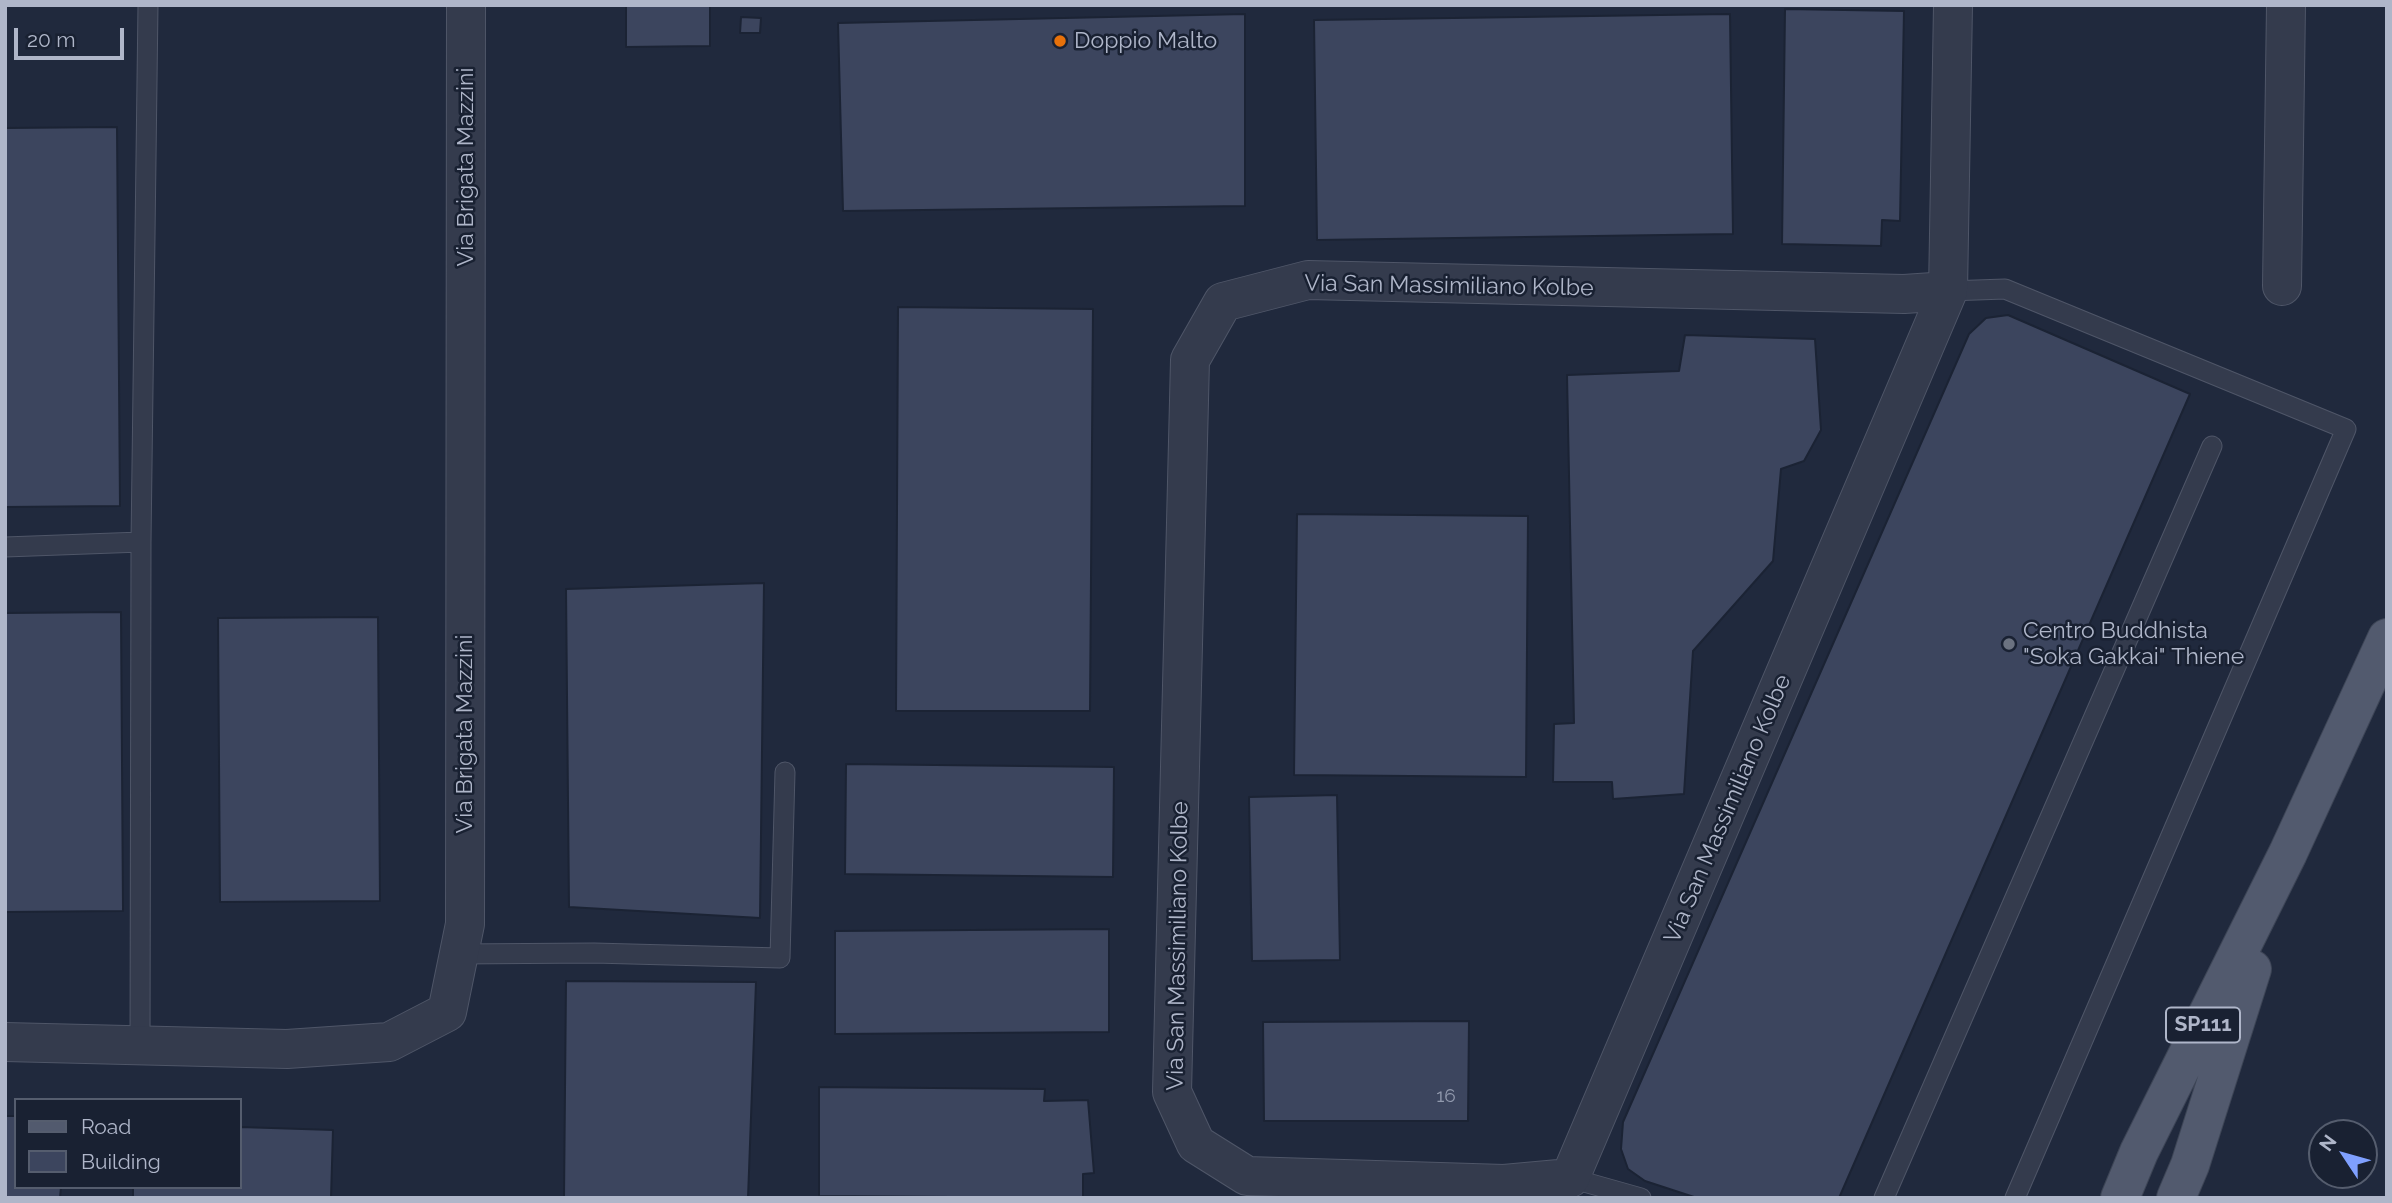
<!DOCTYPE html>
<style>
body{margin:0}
#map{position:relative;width:2392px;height:1203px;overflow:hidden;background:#20293d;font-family:Raleway,sans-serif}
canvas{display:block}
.frame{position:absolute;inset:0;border:7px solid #afb6c9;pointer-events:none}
.legend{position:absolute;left:14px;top:1098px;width:228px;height:91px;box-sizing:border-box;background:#192132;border:2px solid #555d6e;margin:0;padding:9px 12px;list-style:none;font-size:21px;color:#afb6c9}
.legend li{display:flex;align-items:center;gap:14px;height:35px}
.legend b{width:35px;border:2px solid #555d6e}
.north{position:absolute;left:2308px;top:1119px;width:70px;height:70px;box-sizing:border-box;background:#192132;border:2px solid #555d6e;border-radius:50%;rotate:306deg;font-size:19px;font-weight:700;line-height:28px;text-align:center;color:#afb6c9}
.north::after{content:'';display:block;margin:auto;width:24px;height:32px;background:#7fa0ff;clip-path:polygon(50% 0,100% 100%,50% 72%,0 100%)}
.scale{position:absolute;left:14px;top:28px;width:110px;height:32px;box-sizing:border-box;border:4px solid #afb6c9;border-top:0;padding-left:9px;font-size:21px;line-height:24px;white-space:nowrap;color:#afb6c9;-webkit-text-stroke:5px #192132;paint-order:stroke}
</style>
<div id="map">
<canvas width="2392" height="1203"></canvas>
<div class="frame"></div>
<ul class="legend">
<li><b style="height:9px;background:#525a6e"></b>Road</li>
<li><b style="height:19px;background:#3c455e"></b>Building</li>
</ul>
<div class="north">N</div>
<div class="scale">20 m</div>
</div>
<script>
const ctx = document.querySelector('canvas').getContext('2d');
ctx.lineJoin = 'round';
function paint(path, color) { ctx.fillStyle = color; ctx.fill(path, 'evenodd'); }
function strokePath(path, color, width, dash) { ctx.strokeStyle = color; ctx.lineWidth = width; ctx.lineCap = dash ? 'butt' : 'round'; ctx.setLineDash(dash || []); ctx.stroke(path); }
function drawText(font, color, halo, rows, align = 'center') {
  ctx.font = font + ' Raleway,sans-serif'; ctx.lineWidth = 5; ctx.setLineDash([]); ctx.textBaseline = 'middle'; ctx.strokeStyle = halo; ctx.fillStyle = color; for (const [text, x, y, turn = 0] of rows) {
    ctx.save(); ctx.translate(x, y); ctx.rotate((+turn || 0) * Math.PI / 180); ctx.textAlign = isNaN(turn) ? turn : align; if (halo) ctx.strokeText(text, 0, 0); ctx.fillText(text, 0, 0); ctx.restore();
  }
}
const building = new Path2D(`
 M 626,5 L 710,5 L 710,46 L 626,47 Z
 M 1785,9 L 1904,11 L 1900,221 L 1882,220 L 1881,246 L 1782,244 Z
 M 1245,14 L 1245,206 L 843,211 L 838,23 Z
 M 1730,14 L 1733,234 L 1317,240 L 1314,20 Z
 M 741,17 L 761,18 L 760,33 L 740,33 Z
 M 117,127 L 120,506 L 5,507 L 5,128 Z
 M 898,307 L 1093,309 L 1090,711 L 896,711 Z
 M 2008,315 L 2190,394 L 1839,1198 L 1697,1198 L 1645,1181 L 1628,1169 L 1621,1149 L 1623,1122 L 1969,334 L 1986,318 Z
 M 1685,335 L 1815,339 L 1821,430 L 1804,461 L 1781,469 L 1773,561 L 1693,651 L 1684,794 L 1613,799 L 1612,782 L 1553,782 L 1554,724 L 1574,723 L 1567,375 L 1679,371 Z
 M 1297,514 L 1528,516 L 1526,777 L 1294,775 Z
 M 764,583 L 760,918 L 569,907 L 566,589 Z
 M 121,612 L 123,911 L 5,912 L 5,613 Z
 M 378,617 L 380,901 L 220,902 L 218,618 Z
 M 846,764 L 1114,767 L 1113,877 L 845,874 Z
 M 1337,795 L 1340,960 L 1252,961 L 1249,797 Z
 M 1109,929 L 1109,1032 L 835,1034 L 835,931 Z
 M 566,981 L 756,982 L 748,1198 L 564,1198 Z
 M 1469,1021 L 1468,1121 L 1264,1121 L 1263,1022 Z
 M 819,1087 L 1045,1089 L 1044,1101 L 1088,1100 L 1094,1173 L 1083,1174 L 1083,1198 L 819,1196 Z
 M 5,1116 L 16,1116 L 16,1187 L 61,1187 L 60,1198 L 5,1198 Z
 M 240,1127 L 333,1130 L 331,1198 L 133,1198 L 133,1187 L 240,1187 Z`);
paint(building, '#3c455e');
strokePath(building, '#1b2334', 2);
const service = new Path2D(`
 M 1948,291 L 2005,289 L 2346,429 L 2015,1198
 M 5,547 L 141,542
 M 458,954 L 594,953 L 780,958 L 785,772
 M 140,1047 L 141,542 L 148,5
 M 1570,1178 L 1641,1198
 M 1884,1198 L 2212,446`);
const minor = new Path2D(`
 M 2282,286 L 2286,5
 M 1948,291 L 1904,294 L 1308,280 L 1223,302 L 1190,360 L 1172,1092 L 1196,1144 L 1247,1176 L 1504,1184 L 1570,1178 L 1948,291 L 1953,5
 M 5,1042 L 287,1049 L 389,1042 L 447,1012 L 465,924 L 466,5`);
const primary = new Path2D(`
 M 2120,1198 L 2139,1152 L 2288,853 L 2387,638
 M 2176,1198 L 2190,1165 L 2252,969`);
strokePath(service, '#4f5668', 21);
strokePath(minor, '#4f5668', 40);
strokePath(primary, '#3d4556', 40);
strokePath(service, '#343b4d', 19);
strokePath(minor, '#343b4d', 38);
strokePath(primary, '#525a6e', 38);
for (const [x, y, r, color] of [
 [1060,41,7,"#e8710a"],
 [2009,644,7,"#6b7280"]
]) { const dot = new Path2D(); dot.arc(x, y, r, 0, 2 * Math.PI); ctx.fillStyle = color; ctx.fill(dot); strokePath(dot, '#192132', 2.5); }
drawText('19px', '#929aae', null, [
 ["16",1446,1096]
]);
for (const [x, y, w] of [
 [2203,1025,74]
]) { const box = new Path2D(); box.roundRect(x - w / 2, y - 17.5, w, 35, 5); ctx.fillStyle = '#192132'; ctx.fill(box); strokePath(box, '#afb6c9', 2); }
drawText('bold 21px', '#afb6c9', null, [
 ["SP111",2203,1025]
]);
drawText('23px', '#afb6c9', '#192132', [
 ["Doppio Malto",1074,41],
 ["Centro Buddhista",2023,631],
 ["\"Soka Gakkai\" Thiene",2023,657]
], 'left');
drawText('23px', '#afb6c9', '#192132', [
 ["Via Brigata Mazzini",466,167,-90],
 ["Via San Massimiliano Kolbe",1449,286,1],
 ["Via Brigata Mazzini",465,734,-90],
 ["Via San Massimiliano Kolbe",1728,809,-67],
 ["Via San Massimiliano Kolbe",1178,946,-89]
]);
</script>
